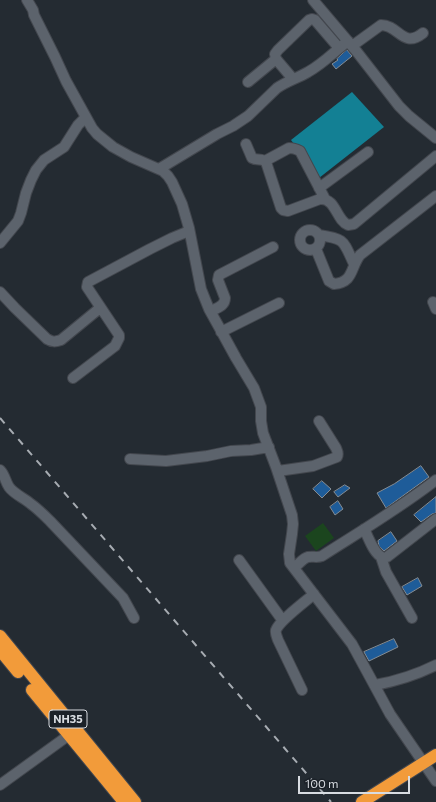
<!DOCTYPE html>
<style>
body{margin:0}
#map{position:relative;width:436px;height:802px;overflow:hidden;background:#242b32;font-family:Commissioner,sans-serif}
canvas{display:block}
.scale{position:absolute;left:298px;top:776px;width:112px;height:18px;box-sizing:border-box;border:2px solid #d8dce1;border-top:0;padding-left:5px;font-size:12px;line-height:14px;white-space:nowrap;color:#d8dce1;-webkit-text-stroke:3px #1b2128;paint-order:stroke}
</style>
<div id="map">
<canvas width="436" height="802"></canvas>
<div class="scale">100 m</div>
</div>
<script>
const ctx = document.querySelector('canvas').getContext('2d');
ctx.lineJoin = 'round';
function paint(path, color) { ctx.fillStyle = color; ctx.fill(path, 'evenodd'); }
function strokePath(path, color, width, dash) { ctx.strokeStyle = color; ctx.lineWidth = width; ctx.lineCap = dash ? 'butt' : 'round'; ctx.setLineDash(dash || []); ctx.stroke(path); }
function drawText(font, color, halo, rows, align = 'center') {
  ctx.font = font + ' Commissioner,sans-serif'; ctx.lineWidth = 3; ctx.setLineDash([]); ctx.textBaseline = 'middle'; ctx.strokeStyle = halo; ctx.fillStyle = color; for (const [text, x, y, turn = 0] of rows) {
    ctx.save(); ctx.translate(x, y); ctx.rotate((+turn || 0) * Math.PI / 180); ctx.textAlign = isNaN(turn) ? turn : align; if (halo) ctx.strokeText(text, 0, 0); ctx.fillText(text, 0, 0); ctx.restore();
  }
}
paint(new Path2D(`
 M 323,523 L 334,538 L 316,551 L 305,536 Z`), '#1b451e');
paint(new Path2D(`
 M 352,92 L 384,127 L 319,178 L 291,140 Z`), '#138094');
const building = new Path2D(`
 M 347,50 L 352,56 L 336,69 L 332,64 L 338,60 L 337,59 Z
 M 421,466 L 429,477 L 386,508 L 377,493 L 394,484 Z
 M 322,481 L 331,489 L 322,498 L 313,489 Z
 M 345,485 L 350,488 L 338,497 L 334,492 Z
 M 436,497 L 436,513 L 432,514 L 421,522 L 414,515 Z
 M 338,501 L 343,509 L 335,515 L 330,507 Z
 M 391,532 L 397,541 L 384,551 L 379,546 L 378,541 Z
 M 418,578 L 422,586 L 407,595 L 402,587 Z
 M 394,639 L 398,647 L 369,661 L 364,652 Z`);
paint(building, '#1e5c99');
strokePath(building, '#848c94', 1);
const minor = new Path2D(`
 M 27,0 L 33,10 L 34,15 L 55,57 L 66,81 L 92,128 L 97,134 L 113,147 L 131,157 L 163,171 L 168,176 L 172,182 L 182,204 L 189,228 L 201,289 L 209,309 L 219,327 L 236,358 L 254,388 L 261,407 L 261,421 L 263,433 L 276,467 L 292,515 L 293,524 L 292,534 L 289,554 L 290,563 L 352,644 L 390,714 L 436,781
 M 313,0 L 357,52 L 399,106 L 409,116 L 436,138
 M 352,46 L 381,25 C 399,25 403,49 423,33
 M 293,79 L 276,59 L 275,54 L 278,50 L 309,20 L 312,19 L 315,20 L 339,48
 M 248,82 L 276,59
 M 246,144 L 252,158 C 257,161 262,158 266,162 L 281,208 L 283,210 L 288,211 L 320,199 C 336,198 336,220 348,225 L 354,224 L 436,156
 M 265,161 L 289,148 C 293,148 296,149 300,151 L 325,199
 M 159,169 L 217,134 L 233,126 L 248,116 L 277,88 C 287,81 298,78 308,72 C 323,64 335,51 348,41
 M 319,188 L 368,152
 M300 240a10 10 0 1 1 20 0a10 10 0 1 1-20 0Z
 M 319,235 C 346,239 343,241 354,264
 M 0,243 L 18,221 L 21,213 L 26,193 L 31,180 L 36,170 L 44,160 L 64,147 L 78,125 L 86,117
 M 316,249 L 329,281 L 334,284 C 354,282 350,268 360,255 L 436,196
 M 0,292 L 15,308 L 47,339 C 52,342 55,342 61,340 L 100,308
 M 433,302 L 436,309
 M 211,311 C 217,308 225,306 225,298 L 218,280 L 219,275 L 273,247
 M 221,332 L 279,303
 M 73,378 L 115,346 L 119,338 L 119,335 L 87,287 L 88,282 L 150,249 L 172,238 L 189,231
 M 130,459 L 166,461 L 207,456 L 231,451 L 251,450 L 269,447
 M 0,470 C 5,475 5,481 9,487 C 14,494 24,498 31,504 C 38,509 44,515 50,521 L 123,598 L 134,618
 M 278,471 L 313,466 L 337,457 C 339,453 337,451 336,448 L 319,421
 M 364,529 C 369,538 373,553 383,558 L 387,557 L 436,519
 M 381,557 L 386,572 L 412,618
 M 239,560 L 283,621
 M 294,568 C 298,565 303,558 308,557 C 314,556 316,558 322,556 C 361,531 400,508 436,480
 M 375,685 C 397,681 416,675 436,665
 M 302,690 L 278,640 C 277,637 275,633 276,630 C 279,621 306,601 314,594
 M 0,785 L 69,735`);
const highway = new Path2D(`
 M 0,636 L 135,802
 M 0,650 L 18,672
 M 32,690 L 124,802
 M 362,802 L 436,755`);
strokePath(minor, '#43474e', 12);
strokePath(highway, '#43474e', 14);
strokePath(minor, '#5c636c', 10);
strokePath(highway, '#f29b3a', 12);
strokePath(new Path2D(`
 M 0,418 L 331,802`), '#a7acb2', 2, [7, 7]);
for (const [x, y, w] of [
 [68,719,38]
]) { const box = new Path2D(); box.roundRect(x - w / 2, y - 9, w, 18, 3); ctx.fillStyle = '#1b2128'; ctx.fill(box); strokePath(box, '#d8dce1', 1); }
drawText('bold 11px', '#d8dce1', null, [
 ["NH35",68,719]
]);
</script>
